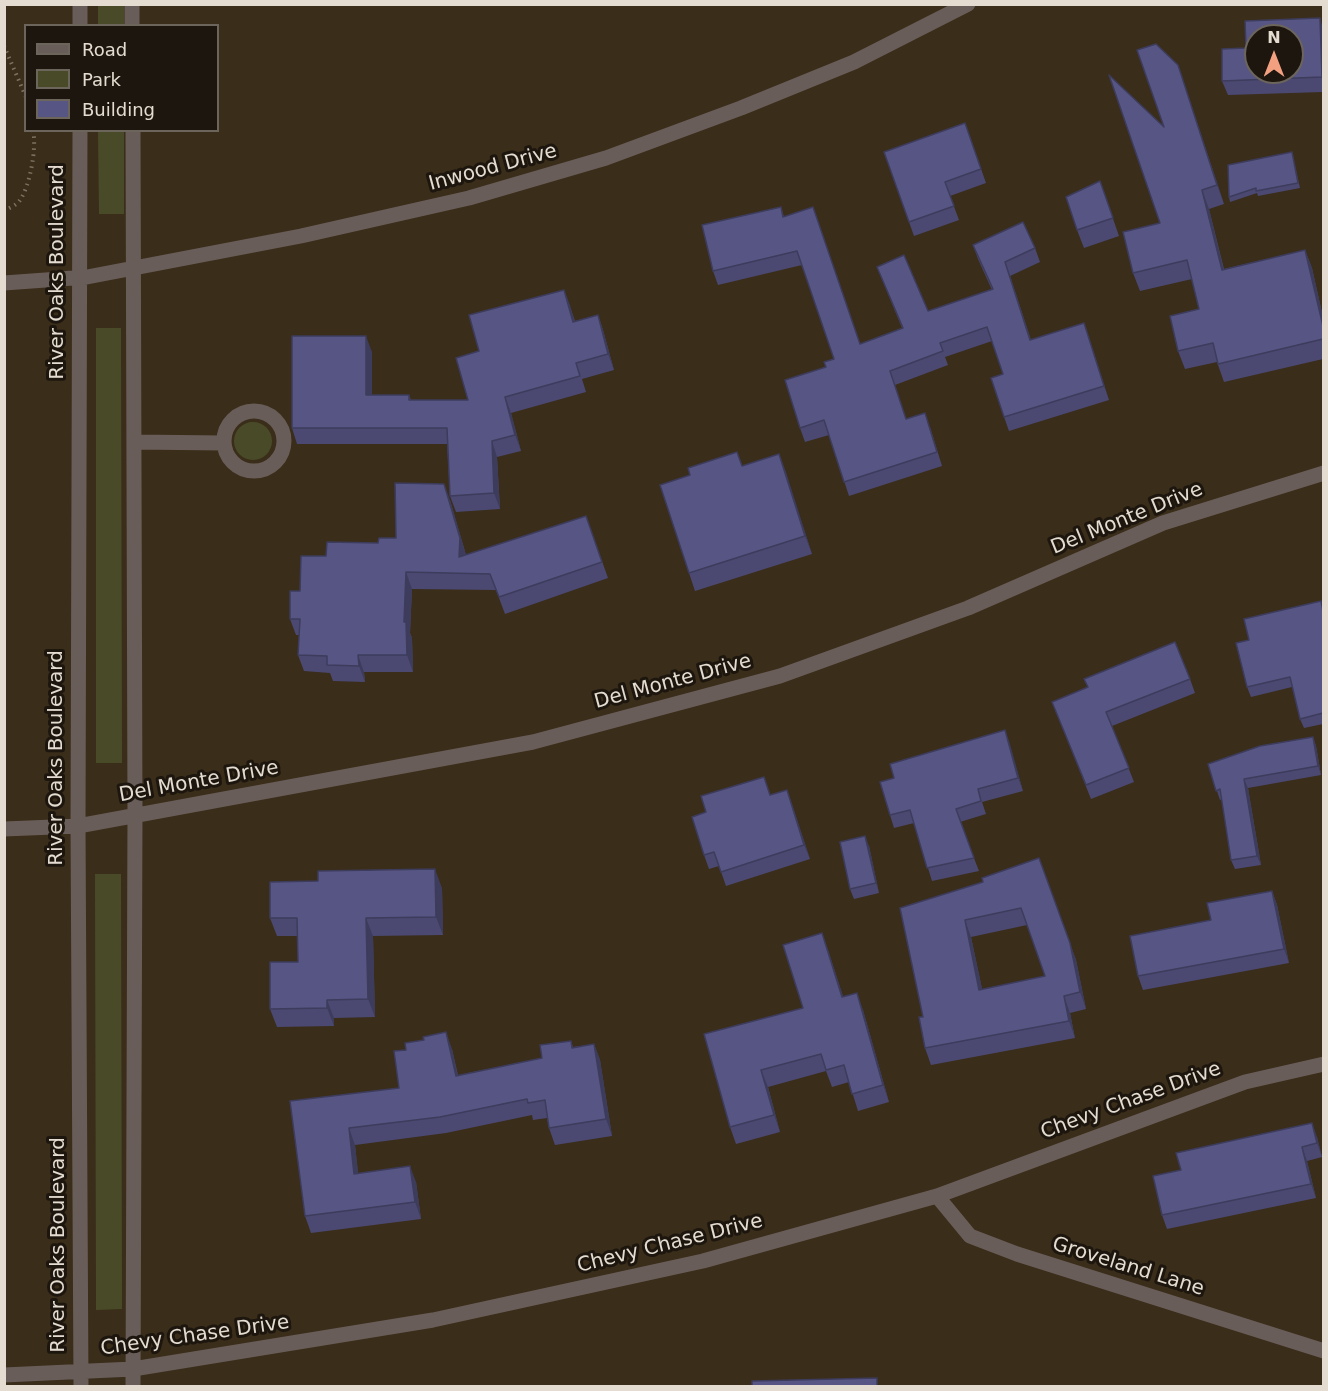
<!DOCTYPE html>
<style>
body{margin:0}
#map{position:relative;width:1328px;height:1391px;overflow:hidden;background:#3a2d1a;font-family:"DejaVu Sans",sans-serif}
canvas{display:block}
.frame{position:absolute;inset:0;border:6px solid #e4dcd0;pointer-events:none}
.legend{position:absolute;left:24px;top:24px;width:195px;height:108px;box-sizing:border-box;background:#1c160e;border:2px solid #6c655c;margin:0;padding:8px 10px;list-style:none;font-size:18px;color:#e4dcd0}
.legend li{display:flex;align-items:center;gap:12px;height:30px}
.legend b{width:30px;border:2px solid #6c655c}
.north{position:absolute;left:1244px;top:24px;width:60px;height:60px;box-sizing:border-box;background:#1c160e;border:2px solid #6c655c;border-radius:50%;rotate:0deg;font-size:16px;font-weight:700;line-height:24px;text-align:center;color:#e4dcd0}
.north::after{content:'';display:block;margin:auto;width:21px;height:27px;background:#f2a080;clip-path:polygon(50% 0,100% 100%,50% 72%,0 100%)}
</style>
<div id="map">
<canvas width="1328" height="1391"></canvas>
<div class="frame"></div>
<ul class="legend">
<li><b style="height:8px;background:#695d59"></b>Road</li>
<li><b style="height:16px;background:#494b28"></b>Park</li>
<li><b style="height:16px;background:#575584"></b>Building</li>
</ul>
<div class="north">N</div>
</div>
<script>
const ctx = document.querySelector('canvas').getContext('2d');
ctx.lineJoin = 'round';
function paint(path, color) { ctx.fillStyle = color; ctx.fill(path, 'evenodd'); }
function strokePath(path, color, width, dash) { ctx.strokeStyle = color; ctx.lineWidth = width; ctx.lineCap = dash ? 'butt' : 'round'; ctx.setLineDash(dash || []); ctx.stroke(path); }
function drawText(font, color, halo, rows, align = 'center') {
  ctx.font = font + ' "DejaVu Sans",sans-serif'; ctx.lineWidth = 6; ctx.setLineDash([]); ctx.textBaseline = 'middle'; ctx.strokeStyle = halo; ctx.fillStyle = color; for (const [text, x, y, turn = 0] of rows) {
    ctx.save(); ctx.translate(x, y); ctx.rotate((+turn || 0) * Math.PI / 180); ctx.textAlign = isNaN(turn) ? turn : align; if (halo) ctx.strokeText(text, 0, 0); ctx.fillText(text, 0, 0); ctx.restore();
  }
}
paint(new Path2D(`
 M 98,5 L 124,5 L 124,25 L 98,25 Z
 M 98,131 L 124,131 L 124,214 L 99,214 Z
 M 96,328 L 121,328 L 122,763 L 96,763 Z
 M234 441a19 19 0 1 1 38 0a19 19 0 1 1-38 0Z
 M 95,874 L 121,874 L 122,1309 L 96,1310 Z`), '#494b28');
strokePath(new Path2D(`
 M 4,46 L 26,97
 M 4,211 C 9,208 17,205 20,200 C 30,186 37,147 33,130`), '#7d7161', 4, [1.5, 4.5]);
strokePath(new Path2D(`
 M 80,4 L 80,26
 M 132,4 L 132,26
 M 80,130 L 78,826 L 81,1386
 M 133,130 L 135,815 L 133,1386
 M 4,283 L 87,277 L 301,236 L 469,198 L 606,158 L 741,108 L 854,62 L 968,4
 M224 441a30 30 0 1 1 60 0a30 30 0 1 1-60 0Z
 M 134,442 L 224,443
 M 4,829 L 78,826 L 533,742 L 780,676 L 968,608 L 1163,523 L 1324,473
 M 937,1196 L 970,1236 L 1017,1254 L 1324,1351
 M 4,1375 L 133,1369 L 433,1320 L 703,1261 L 937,1196 L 1245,1082 L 1324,1064`), '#695d59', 15);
paint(new Path2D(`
 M 1323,29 L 1323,92 L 1228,95 L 1222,81 L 1246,48 Z
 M 1184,83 L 1224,204 L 1209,209 L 1224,269 L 1305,250 L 1312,268 L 1323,317 L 1323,359 L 1224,382 L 1217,362 L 1185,369 L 1178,351 L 1199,309 L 1192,279 L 1140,291 L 1133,273 L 1160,223 L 1164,127 Z
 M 965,123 L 986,183 L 950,196 L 959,220 L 914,236 L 884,152 Z
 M 1292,152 L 1300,188 L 1258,196 L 1257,193 L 1230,202 L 1229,197 Z
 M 1100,181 L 1119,236 L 1084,248 L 1077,230 Z
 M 781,207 L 784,217 L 860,344 L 902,328 L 877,267 L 928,311 L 992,290 L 978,259 L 973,245 L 1035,248 L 1040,262 L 1010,276 L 1031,340 L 1084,323 L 1109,400 L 1009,431 L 1004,417 L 1003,374 L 992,341 L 945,357 L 948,365 L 895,385 L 906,419 L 930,427 L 942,466 L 849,496 L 829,435 L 805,442 L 800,428 L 826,367 L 834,359 L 802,265 L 718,285 L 713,271 Z
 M 564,290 L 575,321 L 598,315 L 603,330 L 614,370 L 582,379 L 586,392 L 511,413 L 521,451 L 497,457 L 500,509 L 456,512 L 450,496 L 447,444 L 297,444 L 292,428 L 372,352 L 372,395 L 409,395 L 411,400 L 468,400 L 479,351 Z
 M 779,454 L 812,554 L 695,591 L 689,573 L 742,466 Z
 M 450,500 L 466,555 L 586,516 L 608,578 L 505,614 L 496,590 L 412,589 L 410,633 L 412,638 L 413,672 L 364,672 L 365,682 L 333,681 L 330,673 L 304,671 L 298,655 L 299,635 L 296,635 L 290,619 L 300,591 L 326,556 L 396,538 Z
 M 1323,608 L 1323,724 L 1304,728 L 1300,719 L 1292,687 L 1251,697 L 1247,687 L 1249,640 Z
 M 1190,679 L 1195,693 L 1112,726 L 1134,782 L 1091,799 L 1052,702 Z
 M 1005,730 L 1023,791 L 982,802 L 986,814 L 960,822 L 979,871 L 932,881 L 914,823 L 894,828 L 890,815 L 894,778 Z
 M 1313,737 L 1316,746 L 1321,775 L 1248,788 L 1261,865 L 1235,869 L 1231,860 L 1222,799 L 1220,800 L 1208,764 Z
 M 787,790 L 810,859 L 726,886 L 719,866 L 709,869 L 704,855 L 771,795 Z
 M 869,846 L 879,893 L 854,899 L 850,889 Z
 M 1039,858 L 1076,960 L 1086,1009 L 1070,1013 L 1075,1038 L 931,1065 L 925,1048 L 923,1017 L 900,908 L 983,882 ZM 1027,925 L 1045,976 L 982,989 L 971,937 Z
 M 442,888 L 443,935 L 373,936 L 375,1017 L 334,1018 L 334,1026 L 277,1027 L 270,1009 L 298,962 L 298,936 L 277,936 L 270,918 Z
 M 1272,891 L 1277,905 L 1289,963 L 1143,990 L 1138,976 L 1211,920 Z
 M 828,950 L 843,997 L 863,1010 L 889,1102 L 858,1111 L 849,1082 L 832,1087 L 826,1071 L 768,1087 L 780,1132 L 736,1144 L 730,1127 L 704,1034 L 803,1008 Z
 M 571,1041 L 573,1047 L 594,1044 L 600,1060 L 612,1136 L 555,1145 L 549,1128 L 547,1118 L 533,1120 L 532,1115 L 446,1133 L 355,1145 L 358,1173 L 416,1182 L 421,1219 L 311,1233 L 305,1216 L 290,1101 L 399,1088 L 452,1049 L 458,1075 L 542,1058 Z
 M 1317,1137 L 1322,1157 L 1307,1161 L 1316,1198 L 1167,1229 L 1162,1215 L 1181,1170 Z`), '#4b4972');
paint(new Path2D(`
 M 1320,18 L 1323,29 L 1323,81 L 1322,77 Z
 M 1178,65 L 1184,83 L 1224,204 L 1217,185 Z
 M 1202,190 L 1209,209 L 1228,288 L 1222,270 Z
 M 1305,250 L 1312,268 L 1323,317 L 1323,326 Z
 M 1005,262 L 1010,276 L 1035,355 L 1030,340 Z
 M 564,290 L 570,305 L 579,338 L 573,322 Z
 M 598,315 L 603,330 L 614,370 L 608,354 Z
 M 1084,323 L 1089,338 L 1109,400 L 1104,386 Z
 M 366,336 L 372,352 L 372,411 L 366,395 Z
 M 505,397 L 511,413 L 521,451 L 515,435 Z
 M 492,441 L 497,457 L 500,509 L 494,493 Z
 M 779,454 L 786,472 L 812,554 L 805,536 Z
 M 444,484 L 450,500 L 466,555 L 459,557 Z
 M 406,572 L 412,589 L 410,633 L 412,638 L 413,672 L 407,655 L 404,622 Z
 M 358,655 L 364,672 L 365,682 L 359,666 Z
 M 1005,730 L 1010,744 L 1023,791 L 1018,778 Z
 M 1313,737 L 1316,746 L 1321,775 L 1318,766 Z
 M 1244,779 L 1248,788 L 1261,865 L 1257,856 Z
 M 787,790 L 792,804 L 810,859 L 804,845 Z
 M 865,836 L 869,846 L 879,893 L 876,883 Z
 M 435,869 L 442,888 L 443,935 L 436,917 Z
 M 1272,891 L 1277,905 L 1289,963 L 1284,949 Z
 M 366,918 L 373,936 L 375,1017 L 368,999 Z
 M 965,920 L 971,937 L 986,1007 L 979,990 Z
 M 822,933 L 828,950 L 849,1014 L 842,997 Z
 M 1070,943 L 1076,960 L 1086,1009 L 1080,992 Z
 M 857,993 L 863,1010 L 889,1102 L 883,1085 Z
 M 1064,996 L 1070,1013 L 1075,1038 L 1069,1021 Z
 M 327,1000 L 334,1018 L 334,1026 L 327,1008 Z
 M 446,1032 L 452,1049 L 461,1092 L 456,1076 Z
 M 594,1044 L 600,1060 L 612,1136 L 606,1119 Z
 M 761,1070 L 768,1087 L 780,1132 L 774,1115 Z
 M 1312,1123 L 1317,1137 L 1322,1157 L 1317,1143 Z
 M 349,1128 L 355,1145 L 360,1190 L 354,1174 Z
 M 1302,1147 L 1307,1161 L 1316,1198 L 1311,1184 Z
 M 410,1166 L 416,1182 L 421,1219 L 415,1202 Z`), '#3d3c5c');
const building = new Path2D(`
 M 1320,18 L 1322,77 L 1222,81 L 1222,49 L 1246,48 L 1245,21 ZM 1256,36 L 1292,36 L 1292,72 L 1256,72 Z
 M 1156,44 L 1178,65 L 1217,185 L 1202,190 L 1222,270 L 1305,250 L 1323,326 L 1323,339 L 1218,364 L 1213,343 L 1178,351 L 1170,316 L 1199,309 L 1187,260 L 1133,273 L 1123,232 L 1160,223 L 1109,75 L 1164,127 L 1137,50 Z
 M 965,123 L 981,169 L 945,182 L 954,206 L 909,222 L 884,152 Z
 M 1292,152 L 1298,183 L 1256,191 L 1256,188 L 1229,197 L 1228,165 Z
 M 1100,181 L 1113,218 L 1077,230 L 1066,197 Z
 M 781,207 L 783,217 L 813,207 L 860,344 L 903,328 L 877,267 L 904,255 L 928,311 L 993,289 L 973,245 L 1023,222 L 1035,248 L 1005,262 L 1030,340 L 1084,323 L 1104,386 L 1004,417 L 991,378 L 1003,374 L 987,327 L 940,343 L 943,351 L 890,371 L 906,419 L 925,413 L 937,452 L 844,482 L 824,420 L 800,428 L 785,380 L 826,367 L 824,362 L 834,359 L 797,251 L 713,271 L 702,225 Z
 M 564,290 L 573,322 L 598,315 L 608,354 L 576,363 L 580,376 L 505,397 L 515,435 L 492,441 L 494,493 L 450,496 L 447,428 L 292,428 L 292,336 L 366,336 L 366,395 L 409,395 L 409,400 L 468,400 L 456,358 L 479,351 L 469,315 Z
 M 737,452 L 742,466 L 779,454 L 805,536 L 689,573 L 660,485 L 690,475 L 688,468 Z
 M 395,483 L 444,484 L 460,538 L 459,557 L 586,516 L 602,562 L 499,597 L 490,574 L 406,572 L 404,622 L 406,622 L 407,655 L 358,655 L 359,666 L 327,665 L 327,656 L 298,655 L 300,619 L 290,619 L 290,591 L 300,591 L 301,556 L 326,556 L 327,542 L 378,543 L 379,538 L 396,538 Z
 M 1321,601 L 1323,611 L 1323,713 L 1300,719 L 1290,677 L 1247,687 L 1236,643 L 1249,640 L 1244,619 Z
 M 1175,642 L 1190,679 L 1106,712 L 1129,768 L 1086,785 L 1052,702 L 1088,687 L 1084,679 Z
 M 1005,730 L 1018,778 L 978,789 L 981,801 L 956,809 L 974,858 L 927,868 L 910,810 L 890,815 L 880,782 L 894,778 L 890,764 Z
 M 1313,737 L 1318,766 L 1244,779 L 1257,856 L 1231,860 L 1220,789 L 1216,791 L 1208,764 L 1260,746 Z
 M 764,777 L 770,795 L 787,790 L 804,845 L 721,872 L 714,852 L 704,855 L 692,817 L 706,812 L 701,796 Z
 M 865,836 L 876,883 L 850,889 L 840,842 Z
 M 1039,858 L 1070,943 L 1080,992 L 1064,996 L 1069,1021 L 925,1048 L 919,1017 L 923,1017 L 900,908 L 983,882 L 982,878 ZM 1021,908 L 1045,976 L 979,990 L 965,920 Z
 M 435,869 L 436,917 L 366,918 L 368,999 L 327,1000 L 327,1008 L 270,1009 L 270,962 L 298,962 L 297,918 L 270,918 L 270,882 L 318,881 L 318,871 Z
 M 1272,891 L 1284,949 L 1138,976 L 1130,936 L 1211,920 L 1207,903 Z
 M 822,933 L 842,997 L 857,993 L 883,1085 L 852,1094 L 844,1065 L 826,1070 L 821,1054 L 761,1070 L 774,1115 L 730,1127 L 704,1034 L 803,1008 L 783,945 Z
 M 446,1032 L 456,1076 L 542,1058 L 540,1045 L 571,1041 L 572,1048 L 594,1044 L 606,1119 L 549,1128 L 545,1100 L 528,1103 L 527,1099 L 440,1117 L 349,1128 L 354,1174 L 410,1166 L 415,1202 L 305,1216 L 290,1101 L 399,1088 L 394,1051 L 406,1050 L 405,1043 L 424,1040 L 423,1037 Z
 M 1312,1123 L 1317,1143 L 1302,1147 L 1311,1184 L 1162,1215 L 1153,1176 L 1181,1170 L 1176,1153 Z
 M 877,1378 L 877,1386 L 752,1386 L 752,1381 Z`);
paint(building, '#575584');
strokePath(building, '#3d3c5c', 1.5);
drawText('20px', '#e4dcd0', '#1c160e', [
 ["Inwood Drive",493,168,-15],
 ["River Oaks Boulevard",58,272,-90],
 ["Del Monte Drive",1127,519,-22],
 ["Del Monte Drive",673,682,-15],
 ["River Oaks Boulevard",57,758,-90],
 ["Del Monte Drive",199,782,-10],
 ["Chevy Chase Drive",1131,1101,-20],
 ["Chevy Chase Drive",670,1244,-14],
 ["River Oaks Boulevard",59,1245,-90],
 ["Groveland Lane",1128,1267,17],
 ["Chevy Chase Drive",195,1336,-8]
]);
</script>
